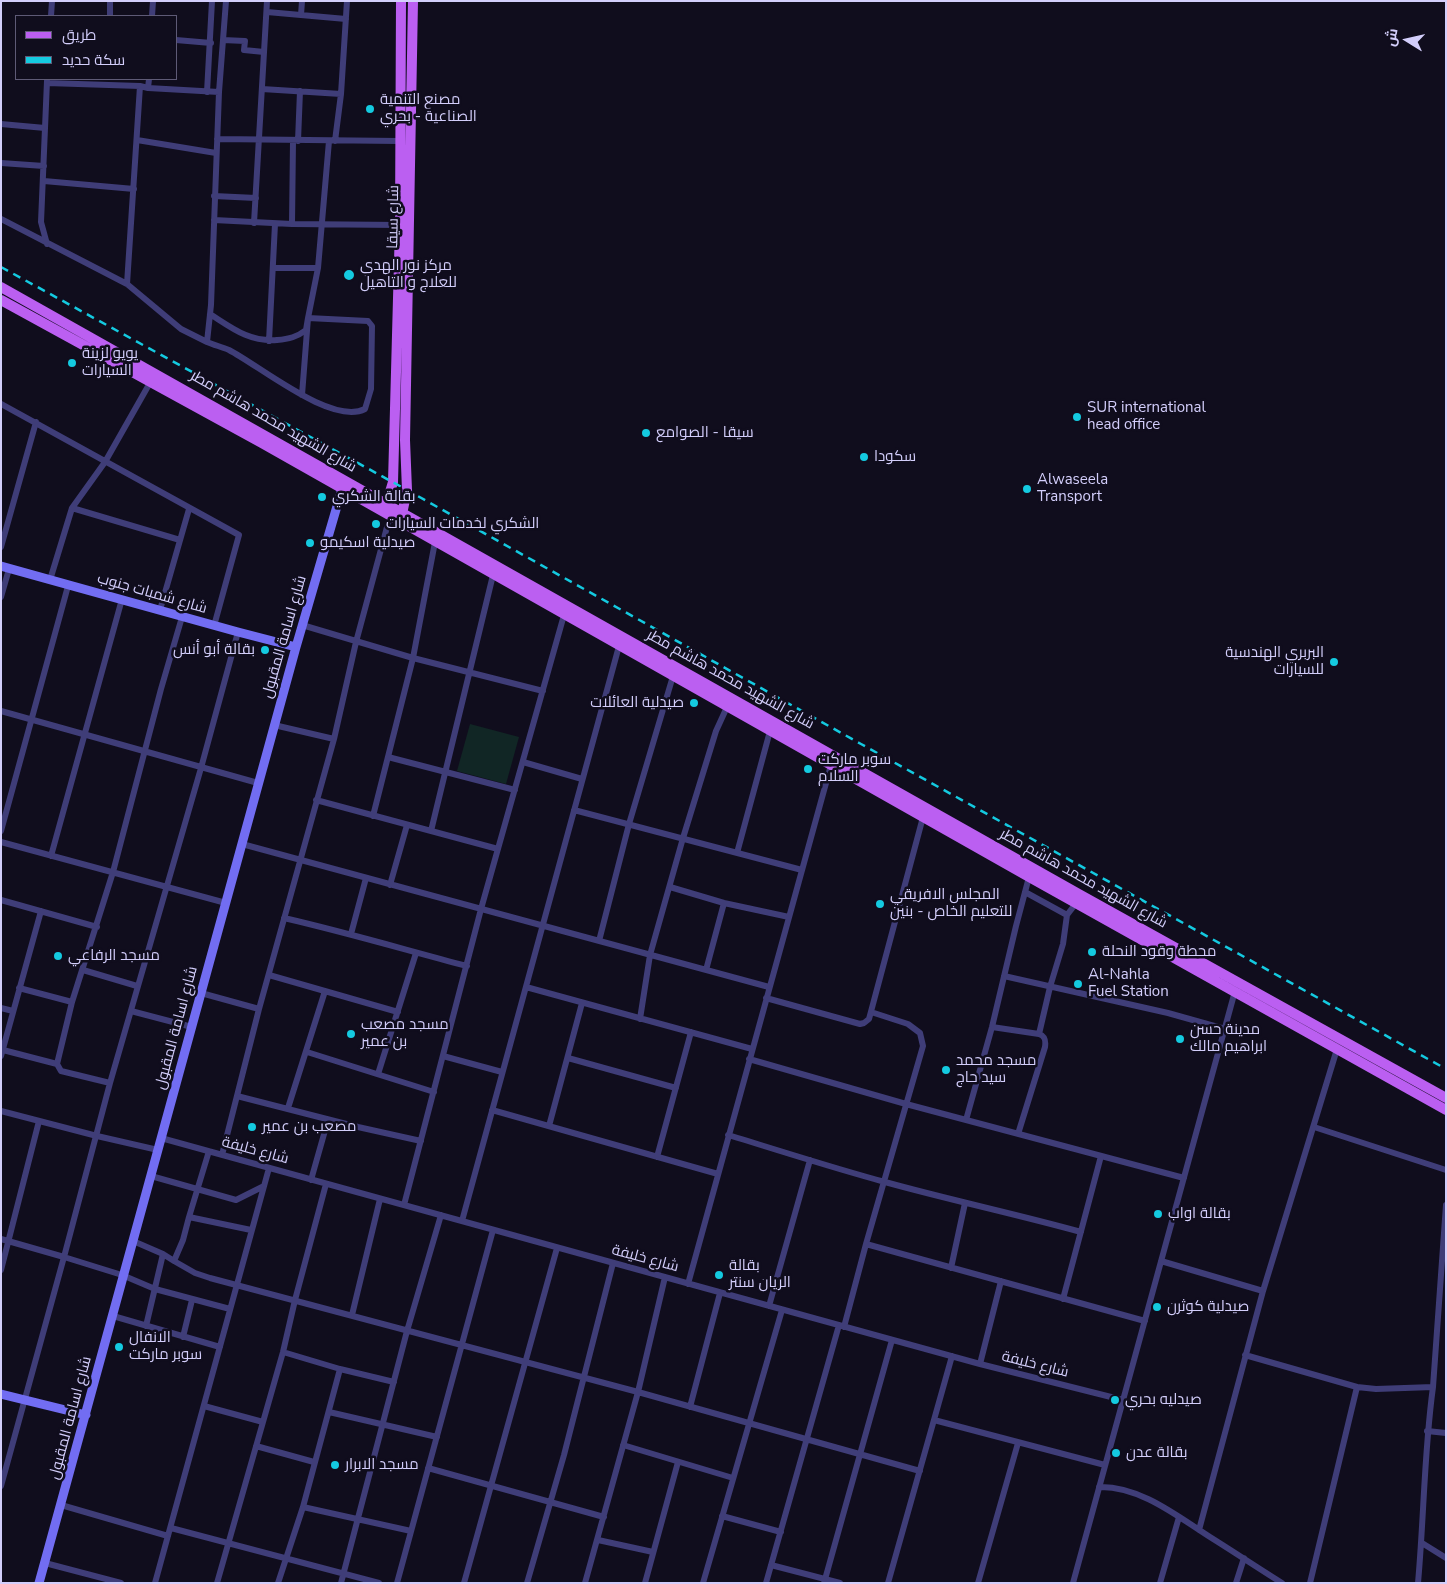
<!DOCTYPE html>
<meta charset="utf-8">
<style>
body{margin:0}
#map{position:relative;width:1447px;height:1584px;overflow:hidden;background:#100d1d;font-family:"Nunito Sans",Cairo,sans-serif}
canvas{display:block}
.frame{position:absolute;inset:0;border:2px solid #d3cefb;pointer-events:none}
.legend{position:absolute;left:15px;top:15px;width:162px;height:65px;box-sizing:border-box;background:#100d1d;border:1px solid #5e5a76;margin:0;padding:6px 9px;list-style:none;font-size:15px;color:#d3cefb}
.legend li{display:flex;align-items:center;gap:10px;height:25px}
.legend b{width:25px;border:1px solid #5e5a76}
.north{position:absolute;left:1382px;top:15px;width:50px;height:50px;-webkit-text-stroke:4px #100d1d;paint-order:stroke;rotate:280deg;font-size:14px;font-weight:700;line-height:20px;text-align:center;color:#d3cefb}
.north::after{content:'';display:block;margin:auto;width:18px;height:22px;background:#d3cefb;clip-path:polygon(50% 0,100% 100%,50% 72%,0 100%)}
</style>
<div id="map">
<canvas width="1447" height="1584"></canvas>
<div class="frame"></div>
<ul class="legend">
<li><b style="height:6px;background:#bb5ff1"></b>طريق</li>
<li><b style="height:6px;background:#14cae0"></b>سكة حديد</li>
</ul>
<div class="north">ش</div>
</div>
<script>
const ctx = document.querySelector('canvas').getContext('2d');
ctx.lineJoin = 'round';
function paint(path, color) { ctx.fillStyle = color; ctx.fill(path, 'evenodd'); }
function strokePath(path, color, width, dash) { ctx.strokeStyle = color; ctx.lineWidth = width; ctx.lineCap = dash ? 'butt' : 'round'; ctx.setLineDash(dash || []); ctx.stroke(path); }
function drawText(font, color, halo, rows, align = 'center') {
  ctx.font = font + ' "Nunito Sans",Cairo,sans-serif'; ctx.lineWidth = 5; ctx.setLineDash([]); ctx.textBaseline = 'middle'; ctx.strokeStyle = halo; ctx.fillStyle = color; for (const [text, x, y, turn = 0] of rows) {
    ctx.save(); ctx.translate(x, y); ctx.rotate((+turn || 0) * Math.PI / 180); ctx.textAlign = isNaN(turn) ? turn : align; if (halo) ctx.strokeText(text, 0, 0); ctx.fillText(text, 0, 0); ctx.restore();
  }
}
paint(new Path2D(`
 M 470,724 L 519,737 L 506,784 L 457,771 Z`), '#112625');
strokePath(new Path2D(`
 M 267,12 L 346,19
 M 301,15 L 302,1
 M 51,16 L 52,1
 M 110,16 L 110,1
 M 152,16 L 153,1
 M 176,40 L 211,43
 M 223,40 L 245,41 L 244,50 L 264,52
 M 47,83 L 140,86 L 148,88 L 219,92
 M 148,88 L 149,79
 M 262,89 L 341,94
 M 207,92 L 212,1
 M 1,124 L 45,128
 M 217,139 L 399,141
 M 137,140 L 216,153
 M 298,141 L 300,91
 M 335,141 L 341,94 L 347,1
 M 1,163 L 44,166
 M 44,181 L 134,189
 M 214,196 L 256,198
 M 1,219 L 127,284 L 181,329 L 207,342
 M 214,220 L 292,224 L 400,225
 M 254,223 L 267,1
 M 292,224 L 293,141
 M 47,244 L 41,222 L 47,81
 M 273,268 L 318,268
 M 127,284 L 140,86
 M 210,314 C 232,328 249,342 277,340 C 289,339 297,337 306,330 L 308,318 L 368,321 L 372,326 L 371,389 L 365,409 C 332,426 260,366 229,350 C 222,347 214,345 207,342 L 211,305 L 219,92 L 226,1
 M 269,341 L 275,224
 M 302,395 L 308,318 L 318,268 L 329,141
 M 1,404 L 239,535 L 214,626
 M 72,508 L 180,540
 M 1,547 L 36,422
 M 50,580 L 72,508 L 105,462 L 151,381
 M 1,597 L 9,569
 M 160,610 L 189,509
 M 302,625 L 413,658 L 543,691
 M 1,711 L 258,783
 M 274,725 L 334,739
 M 388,757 L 515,790
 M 523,762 L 582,779
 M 316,800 L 498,849
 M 574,810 L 802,870
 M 373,816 L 413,658 L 435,542
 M 1,831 L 68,586
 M 431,831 L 493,575
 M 1,842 L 226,903
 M 242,844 L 769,987
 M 737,853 L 770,731
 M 51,856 L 122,599
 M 390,885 L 407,825
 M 670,887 L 724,903 L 789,917
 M 1025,892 L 1067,915
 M 1,900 L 97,927
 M 284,918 C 345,932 406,950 467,966
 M 351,934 L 366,878
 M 599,941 L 629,824 L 673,676
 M 83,970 L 137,986
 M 706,970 L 724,903
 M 269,975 L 398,1012
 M 1004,976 L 1168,1013 L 1225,1029
 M 526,987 L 752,1049
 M 19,988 L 72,1002
 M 201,993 L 259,1009
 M 766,998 L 860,1024 L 864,1023 L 869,1019 L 923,817
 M 1,1008 L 13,1011
 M 131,1011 L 192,1027
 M 640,1019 L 650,955 L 683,838 L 716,731 L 727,707
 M 992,1027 L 1039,1034 C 1045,1036 1046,1040 1045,1047 L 1018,1134
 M 1039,1034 L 1050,987 L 1063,944 L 1067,915 L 1077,902
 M 3,1050 L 57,1064 L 61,1071 L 110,1083
 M 307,1052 L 434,1092
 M 1,1056 L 41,911
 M 443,1056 L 502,1072
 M 568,1058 L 676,1088
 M 749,1059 L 906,1104 L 1184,1178
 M 57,1064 L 72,1002 L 113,872 L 161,689 L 182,617
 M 378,1074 L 416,953
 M 237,1096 L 358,1127 L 421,1141
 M 288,1108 L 325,991
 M 492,1110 L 718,1174
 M 1,1111 L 97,1136 L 158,1150
 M 966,1120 L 992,1027 L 1016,926 L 1029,877
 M 549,1126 L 582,1003
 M 1314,1127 L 1446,1170
 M 728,1135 C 781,1151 833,1168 885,1182 C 950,1200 1016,1214 1081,1232
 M 161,1138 L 980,1364 L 1123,1400
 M 222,1155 L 259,1009 L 334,739 L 356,642 L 390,516
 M 657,1157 L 691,1032
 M 151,1176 L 236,1200 L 264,1186
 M 311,1180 L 328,1120
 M 404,1205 L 481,909 L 564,615
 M 189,1217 L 209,1151
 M 462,1221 L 619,646
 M 1,1239 L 64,1257 L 122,1275 L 155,1289 L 230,1309
 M 133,1241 L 163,1254 L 174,1261 L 183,1240 L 189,1217 L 251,1230
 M 866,1244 L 1145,1321
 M 174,1261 L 195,1273 L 210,1278 L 638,1392 L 920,1471
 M 1161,1261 L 1263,1291
 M 951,1268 L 965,1203
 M 1,1270 L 39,1121
 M 688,1284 L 831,765
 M 1063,1299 L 1101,1156
 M 769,1306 L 810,1160
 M 352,1315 L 380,1199
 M 113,1316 L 220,1347
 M 146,1326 L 163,1254
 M 844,1327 L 866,1244 L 923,1046 L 920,1033 L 908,1024 L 871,1012
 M 183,1337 L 192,1300
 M 283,1352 L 340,1369 L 394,1382
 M 1245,1355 L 1357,1387
 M 980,1364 L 1001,1281
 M 204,1406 L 263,1422
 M 690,1407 L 720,1293
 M 329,1412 L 437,1437
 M 934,1420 L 1105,1465
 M 1427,1431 L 1446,1433
 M 623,1445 L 733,1478
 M 256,1446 L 314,1462
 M 428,1468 L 604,1517
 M 1,1486 L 64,1257 L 110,1083 L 201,768 L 238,632
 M 1099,1487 C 1140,1486 1177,1516 1210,1537 C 1234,1552 1258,1568 1282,1583
 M 61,1505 L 168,1536
 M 303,1507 L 411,1531
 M 722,1516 L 781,1532
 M 171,1528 L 379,1583
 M 1199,1530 L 1263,1291 L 1337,1049
 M 598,1540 L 653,1552
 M 1422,1543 L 1446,1558
 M 45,1563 L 121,1583
 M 771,1565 L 840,1583
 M 155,1583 L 269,1168
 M 217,1583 L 283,1352 L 295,1300 L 326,1184
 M 278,1583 L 303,1507 L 340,1369
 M 341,1583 L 407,1331 L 441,1215
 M 397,1583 L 493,1230
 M 464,1583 L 557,1248
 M 527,1583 L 564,1455 L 613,1263
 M 585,1583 L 638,1392 L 665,1277
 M 645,1583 L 678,1462
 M 703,1583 L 782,1310
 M 766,1583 L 839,1325
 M 824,1583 L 892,1340
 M 888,1583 L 952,1356
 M 978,1583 L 1018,1443
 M 1073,1583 L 1235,991
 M 1160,1583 L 1179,1517
 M 1236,1583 L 1244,1558
 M 1310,1583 L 1357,1387 L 1376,1389 L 1433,1387 L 1446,1205
 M 1418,1583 C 1424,1517 1424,1452 1433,1387`), '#3f3d78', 6);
strokePath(new Path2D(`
 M 1,566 L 238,632 L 296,647
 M 1,1394 L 86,1415
 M 39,1583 L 296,647 L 342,489 L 345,484`), '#726df2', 9);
strokePath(new Path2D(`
 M 1,287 L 1079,894 L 1446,1098
 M 1,300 L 262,443 L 1029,877 L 1446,1110
 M 385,509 L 393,482 L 400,225 L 401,1
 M 401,519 L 407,490 L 405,440 L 413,1`), '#bb5ff1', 10);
strokePath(new Path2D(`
 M 1,267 L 407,490 L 861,744 L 1446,1069`), '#14cae0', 2.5, [8, 6]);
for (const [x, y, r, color] of [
 [370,109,5,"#14cae0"],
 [349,275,6,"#14cae0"],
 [72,363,5,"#14cae0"],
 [1077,417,5,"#14cae0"],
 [646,433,5,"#14cae0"],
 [864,457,5,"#14cae0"],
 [1027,489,5,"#14cae0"],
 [322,497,5,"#14cae0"],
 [376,524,5,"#14cae0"],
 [310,543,5,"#14cae0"],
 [265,650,5,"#14cae0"],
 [1334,662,5,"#14cae0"],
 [694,703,5,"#14cae0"],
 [808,769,5,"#14cae0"],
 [880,904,5,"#14cae0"],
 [1092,952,5,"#14cae0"],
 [58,956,5,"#14cae0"],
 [1078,984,5,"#14cae0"],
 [351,1034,5,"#14cae0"],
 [1180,1039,5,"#14cae0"],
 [946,1070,5,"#14cae0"],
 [252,1127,5,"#14cae0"],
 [1158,1214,5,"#14cae0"],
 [719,1275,5,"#14cae0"],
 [1157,1307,5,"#14cae0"],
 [119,1347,5,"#14cae0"],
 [1115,1400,5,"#14cae0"],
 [1116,1453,5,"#14cae0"],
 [335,1465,5,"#14cae0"]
]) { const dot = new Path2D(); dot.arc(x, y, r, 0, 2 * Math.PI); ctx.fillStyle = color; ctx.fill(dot); strokePath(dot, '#100d1d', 2); }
drawText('15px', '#d3cefb', '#100d1d', [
 ["مصنع التنمية",380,100],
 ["الصناعية - بحري",380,117],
 ["مركز نور الهدي",360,266],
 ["للعلاج و التاهيل",360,283],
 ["يويو لزينة",82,354],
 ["السيارات",82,371],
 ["SUR international",1087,408],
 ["head office",1087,425],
 ["سيقا - الصوامع",656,433],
 ["سكودا",874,457],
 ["Alwaseela",1037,480],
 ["Transport",1037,497],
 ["بقالة الشكري",332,497],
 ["الشكري لخدمات السيارات",386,524],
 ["صيدلية اسكيمو",320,543],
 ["بقالة أبو أنس",255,650,"right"],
 ["البربري الهندسية",1324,653,"right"],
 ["للسيارات",1324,670,"right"],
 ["صيدلية العائلات",684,703,"right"],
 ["سوبر ماركت",818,760],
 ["السلام",818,777],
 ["المجلس الافريقي",890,895],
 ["للتعليم الخاص - بنين",890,912],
 ["محطة وقود النحلة",1102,952],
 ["مسجد الرفاعي",68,956],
 ["Al-Nahla",1088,975],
 ["Fuel Station",1088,992],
 ["مسجد مصعب",361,1025],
 ["بن عمير",361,1042],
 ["مدينة حسن",1190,1030],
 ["ابراهيم مالك",1190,1047],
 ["مسجد محمد",956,1061],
 ["سيد حاج",956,1078],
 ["مصعب بن عمير",262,1127],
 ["بقالة اواب",1168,1214],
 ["بقالة",729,1266],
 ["الريان سنتر",729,1283],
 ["صيدلية كوثرن",1167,1307],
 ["الانفال",129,1338],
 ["سوبر ماركت",129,1355],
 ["صيدليه بحري",1125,1400],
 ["بقالة عدن",1126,1453],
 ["مسجد الابرار",345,1465]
], 'left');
drawText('15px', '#d3cefb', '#100d1d', [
 ["شارع سيقا",394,217,-89],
 ["شارع الشهيد محمد هاشم مطر",273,422,30],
 ["شارع شمبات جنوب",152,594,16],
 ["شارع اسامة المقبول",285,637,-74],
 ["شارع الشهيد محمد هاشم مطر",730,680,29],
 ["شارع الشهيد محمد هاشم مطر",1083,879,29],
 ["شارع اسامة المقبول",177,1028,-75],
 ["شارع خليفة",255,1151,15],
 ["شارع خليفة",645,1259,15],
 ["شارع خليفة",1035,1365,14],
 ["شارع اسامة المقبول",71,1418,-75]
]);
</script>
